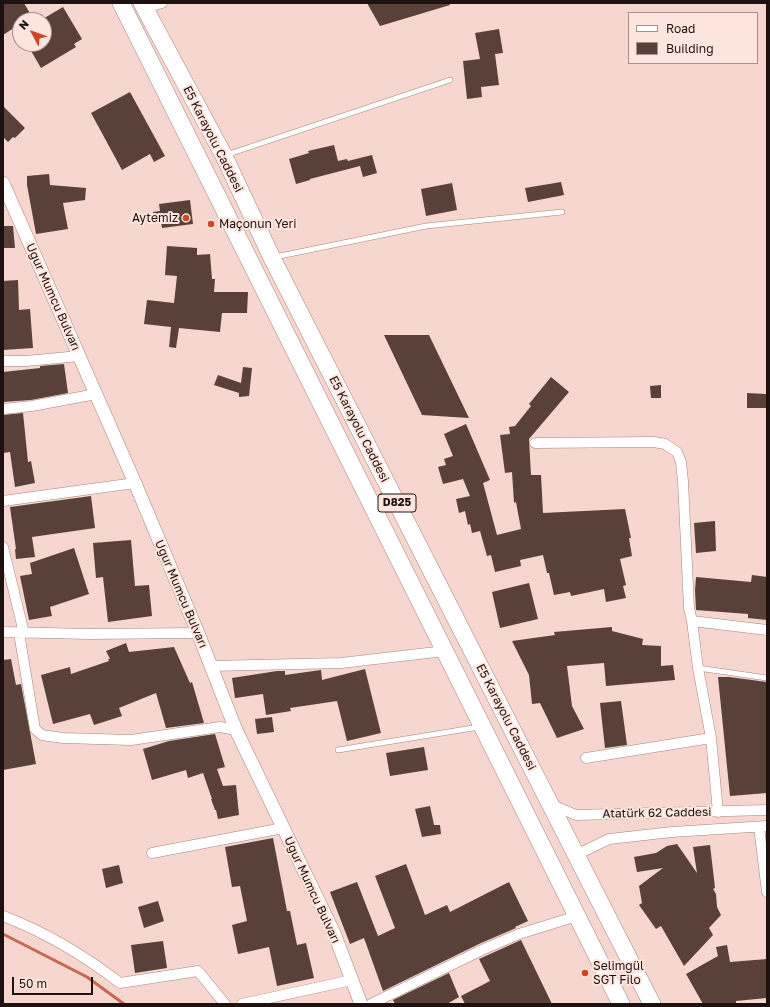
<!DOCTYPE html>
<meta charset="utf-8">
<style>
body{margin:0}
#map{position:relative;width:770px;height:1007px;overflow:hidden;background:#f6d6ce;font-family:"Golos Text",sans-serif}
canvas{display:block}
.frame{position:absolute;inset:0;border:4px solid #1d1210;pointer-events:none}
.legend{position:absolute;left:628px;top:12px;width:130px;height:52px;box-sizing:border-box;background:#fee5de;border:1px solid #a4918c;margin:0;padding:5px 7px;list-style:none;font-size:12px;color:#1d1210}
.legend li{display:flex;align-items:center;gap:8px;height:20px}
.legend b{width:20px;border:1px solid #a4918c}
.north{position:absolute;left:12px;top:12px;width:40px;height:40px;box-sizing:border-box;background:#fee5de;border:1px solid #a4918c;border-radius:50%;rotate:311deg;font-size:11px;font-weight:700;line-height:16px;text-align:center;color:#1d1210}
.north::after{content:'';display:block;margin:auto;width:14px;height:18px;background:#cf4524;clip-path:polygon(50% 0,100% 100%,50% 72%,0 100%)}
.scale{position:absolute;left:12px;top:977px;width:81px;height:18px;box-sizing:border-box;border:2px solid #1d1210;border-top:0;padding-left:5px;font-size:12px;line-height:14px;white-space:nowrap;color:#1d1210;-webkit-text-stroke:3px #fee5de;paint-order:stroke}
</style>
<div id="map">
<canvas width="770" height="1007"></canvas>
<div class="frame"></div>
<ul class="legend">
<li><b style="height:5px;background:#fff"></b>Road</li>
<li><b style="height:11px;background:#594039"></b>Building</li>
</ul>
<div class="north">N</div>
<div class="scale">50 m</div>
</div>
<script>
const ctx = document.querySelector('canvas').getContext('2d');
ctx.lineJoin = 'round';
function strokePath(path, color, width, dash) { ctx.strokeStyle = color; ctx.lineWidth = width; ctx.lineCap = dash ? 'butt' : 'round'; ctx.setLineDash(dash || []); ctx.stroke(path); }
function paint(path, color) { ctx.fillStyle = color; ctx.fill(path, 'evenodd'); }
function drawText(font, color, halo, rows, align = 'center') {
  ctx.font = font + ' "Golos Text",sans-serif'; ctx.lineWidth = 4; ctx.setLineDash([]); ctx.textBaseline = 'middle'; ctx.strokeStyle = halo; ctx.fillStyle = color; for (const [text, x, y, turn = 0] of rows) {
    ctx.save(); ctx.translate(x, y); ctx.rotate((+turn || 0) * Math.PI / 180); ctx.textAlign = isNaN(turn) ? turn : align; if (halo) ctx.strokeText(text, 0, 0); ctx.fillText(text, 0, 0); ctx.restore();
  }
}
strokePath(new Path2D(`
 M 3,934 L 87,977 L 124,1004`), '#c36954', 3);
paint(new Path2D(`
 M 3,3 L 24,3 L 32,17 L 27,20 L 20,20 L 20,24 L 3,35 Z
 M 367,3 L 449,3 L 450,5 L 380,26 Z
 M 63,7 L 82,39 L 74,44 L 76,47 L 41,68 L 27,44 L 44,44 L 44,34 L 48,32 L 44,26 L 44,20 L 41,20 Z
 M 499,29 L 503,53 L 495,54 L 499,85 L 481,87 L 482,97 L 467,99 L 463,61 L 480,59 L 475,33 Z
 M 130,92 L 165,156 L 154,162 L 150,154 L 122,170 L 91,113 Z
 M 3,106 L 25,128 L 15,138 L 13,137 L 8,142 L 3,137 Z
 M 334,145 L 338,161 L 347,159 L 348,161 L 372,155 L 377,173 L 363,177 L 360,166 L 310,179 L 310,180 L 296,184 L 289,159 L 309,153 L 308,151 Z
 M 49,174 L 50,185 L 86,188 L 85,200 L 63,203 L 68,229 L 36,234 L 27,185 L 27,176 Z
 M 561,182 L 564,195 L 528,202 L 525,188 Z
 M 452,183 L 457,210 L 426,216 L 421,189 Z
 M 190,200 L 193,224 L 162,228 L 161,221 L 154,221 L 153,212 L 160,211 L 159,204 Z
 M 3,226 L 13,226 L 15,248 L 3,248 Z
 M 167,246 L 197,248 L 197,255 L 210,254 L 212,279 L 215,279 L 214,292 L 248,292 L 247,313 L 222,313 L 220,332 L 179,328 L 176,348 L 169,347 L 171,327 L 144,324 L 147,300 L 174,303 L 177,276 L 165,275 Z
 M 18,280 L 19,310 L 30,309 L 33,348 L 3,350 L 3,281 Z
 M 384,335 L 429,335 L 469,418 L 422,415 Z
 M 64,364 L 68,393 L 31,400 L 3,402 L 3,372 L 40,368 L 40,366 Z
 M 243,367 L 252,368 L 249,396 L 239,397 L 239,393 L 214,385 L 218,375 L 241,383 Z
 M 551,377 L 569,392 L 529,439 L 531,475 L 541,475 L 543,513 L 625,509 L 631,538 L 629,538 L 632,556 L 620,559 L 626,585 L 623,586 L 626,598 L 606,602 L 604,589 L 571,596 L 570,592 L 554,595 L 549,573 L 547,573 L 543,555 L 520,560 L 521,566 L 495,572 L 491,555 L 487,556 L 480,531 L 472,533 L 470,524 L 468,525 L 465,511 L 459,513 L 456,499 L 470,496 L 463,479 L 443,484 L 438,467 L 446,465 L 444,459 L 453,456 L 444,434 L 466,424 L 490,480 L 483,483 L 497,535 L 521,529 L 516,502 L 514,503 L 512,472 L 505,473 L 500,435 L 510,434 L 509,427 L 515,426 L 531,406 L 529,404 Z
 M 661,385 L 661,398 L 651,398 L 650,386 Z
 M 747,393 L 766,394 L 766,408 L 747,408 Z
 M 23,413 L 28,462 L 31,461 L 35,483 L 15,487 L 10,452 L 3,453 L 3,415 Z
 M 91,496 L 95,528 L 32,537 L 35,557 L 16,559 L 15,549 L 16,549 L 10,507 Z
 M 715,521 L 716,551 L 696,553 L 694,523 Z
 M 131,540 L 135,586 L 149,585 L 152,616 L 108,622 L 103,577 L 96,578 L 93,543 Z
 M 74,548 L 89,594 L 50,607 L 52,616 L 29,620 L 20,576 L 32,574 L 30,563 Z
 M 752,575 L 767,577 L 767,620 L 748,618 L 748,614 L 696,610 L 695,590 L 696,577 L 751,582 Z
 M 529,583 L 538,619 L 500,628 L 492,592 Z
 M 612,627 L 612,631 L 643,639 L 642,645 L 661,646 L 661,666 L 673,665 L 675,680 L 606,686 L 604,663 L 567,666 L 572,706 L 584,729 L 557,738 L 540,703 L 532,704 L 529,675 L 512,641 L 555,635 L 554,632 Z
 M 126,643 L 129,652 L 174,647 L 190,683 L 192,682 L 204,723 L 166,728 L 156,693 L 119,708 L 122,716 L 94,725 L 90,714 L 53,724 L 41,675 L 70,667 L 71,674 L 109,661 L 108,659 L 110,659 L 106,651 Z
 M 11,659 L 16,685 L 21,684 L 36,764 L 3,770 L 3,660 Z
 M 365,669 L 381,733 L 347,741 L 337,701 L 290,708 L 291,711 L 266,715 L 263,694 L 235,698 L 232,678 L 277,671 L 285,671 L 285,675 L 321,670 L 322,680 Z
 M 718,677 L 729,677 L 767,682 L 767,793 L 730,796 Z
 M 621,701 L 627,745 L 605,748 L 600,703 Z
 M 272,717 L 274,732 L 257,734 L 255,719 Z
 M 215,734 L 225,767 L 217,769 L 223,786 L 236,785 L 239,815 L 218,819 L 216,810 L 215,810 L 211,799 L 212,799 L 203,773 L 188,778 L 186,770 L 152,780 L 143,749 L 169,741 Z
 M 424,747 L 428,770 L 390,776 L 386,753 Z
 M 430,806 L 434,825 L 440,825 L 441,834 L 422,837 L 415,809 Z
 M 273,838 L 287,911 L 290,911 L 297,945 L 306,943 L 314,978 L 277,986 L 269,947 L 238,954 L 232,925 L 247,921 L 240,886 L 232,887 L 225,847 Z
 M 677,844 L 697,873 L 693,847 L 710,845 L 715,888 L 713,889 L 716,894 L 717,907 L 721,915 L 709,928 L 713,935 L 684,966 L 661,926 L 656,929 L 639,905 L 642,903 L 639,886 L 663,868 L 637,872 L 634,857 L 656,853 L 667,846 Z
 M 406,864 L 425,915 L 447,905 L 450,912 L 509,882 L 528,921 L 515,927 L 516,928 L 481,943 L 383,991 L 364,938 L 350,944 L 330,892 L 357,882 L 378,936 L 395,928 L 375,876 Z
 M 119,865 L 123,883 L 106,888 L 102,869 Z
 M 158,901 L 164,921 L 144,928 L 138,907 Z
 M 521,940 L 552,1004 L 465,1004 L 461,996 L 490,981 L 479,959 Z
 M 163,941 L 167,968 L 135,973 L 131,945 Z
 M 727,945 L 730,962 L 767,959 L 767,998 L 736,1001 L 736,1004 L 703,1004 L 686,974 L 718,956 L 716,947 Z
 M 449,973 L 459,997 L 447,1004 L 395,1004 L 393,1000 Z`), '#594039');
const service = new Path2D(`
 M 226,155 L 450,80
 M 275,257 L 426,226 L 562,212
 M 698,668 L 767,678
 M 338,750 L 479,727`);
const minor = new Path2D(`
 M 144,8 L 162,3
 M 3,361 L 26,361 L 79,356
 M 3,409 L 32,406 L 96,394
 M 535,443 L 654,442 L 665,444 L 677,452 L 681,462 L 683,481 L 689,608 L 692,621 L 698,668 L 711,738 L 718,812
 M 3,501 L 135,483
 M 3,547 L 24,633
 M 692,621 L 767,630
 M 3,632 L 89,634 L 198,633
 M 19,633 L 35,729 L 42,735 L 63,738 L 131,740 L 220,727 L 236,730
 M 211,666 L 341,663 L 445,651
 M 586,758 L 711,738
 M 550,804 L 576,815 L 767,810
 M 759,827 L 767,892
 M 152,853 L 283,828
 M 576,855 L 609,839 L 672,832 L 767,826
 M 3,916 C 45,932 85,956 120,983 L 198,971 L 225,1004
 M 242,1004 L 352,980
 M 371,1004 L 484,949 L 519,934 L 577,916`);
const tertiary = new Path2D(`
 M 3,183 L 135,483 L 198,633 L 236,730 L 334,933 L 361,1004`);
const trunk = new Path2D(`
 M 121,3 L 621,1004
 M 142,3 L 224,156 L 272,258 L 652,1004`);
strokePath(service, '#a3867f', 6);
strokePath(minor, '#a3867f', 11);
strokePath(tertiary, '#a3867f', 14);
strokePath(trunk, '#a3867f', 18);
strokePath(service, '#fff', 5);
strokePath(minor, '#fff', 10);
strokePath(tertiary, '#fff', 13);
strokePath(trunk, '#fff', 17);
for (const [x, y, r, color] of [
 [186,218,4,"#cf4524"],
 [211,224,4,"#cf4524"],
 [585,973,4,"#cf4524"]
]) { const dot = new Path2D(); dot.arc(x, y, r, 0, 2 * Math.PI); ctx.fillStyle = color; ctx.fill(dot); strokePath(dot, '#fee5de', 1.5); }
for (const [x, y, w] of [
 [397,503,38]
]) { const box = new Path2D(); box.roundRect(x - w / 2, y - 9, w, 18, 3); ctx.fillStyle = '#fee5de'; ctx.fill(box); strokePath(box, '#1d1210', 1); }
drawText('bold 11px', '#1d1210', null, [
 ["D825",397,503]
]);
drawText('12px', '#1d1210', '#fee5de', [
 ["E5 Karayolu Caddesi",213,139,63],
 ["Uğur Mumcu Bulvarı",53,297,66],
 ["E5 Karayolu Caddesi",359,429,63],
 ["Uğur Mumcu Bulvarı",181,594,67],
 ["E5 Karayolu Caddesi",506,717,63],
 ["Atatürk 62 Caddesi",657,813,-1],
 ["Uğur Mumcu Bulvarı",312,890,65]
]);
drawText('12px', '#1d1210', '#fee5de', [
 ["Aytemiz",178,218,"right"],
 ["Maçonun Yeri",219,224],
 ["Selimgül",593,966],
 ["SGT Filo",593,980]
], 'left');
</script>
